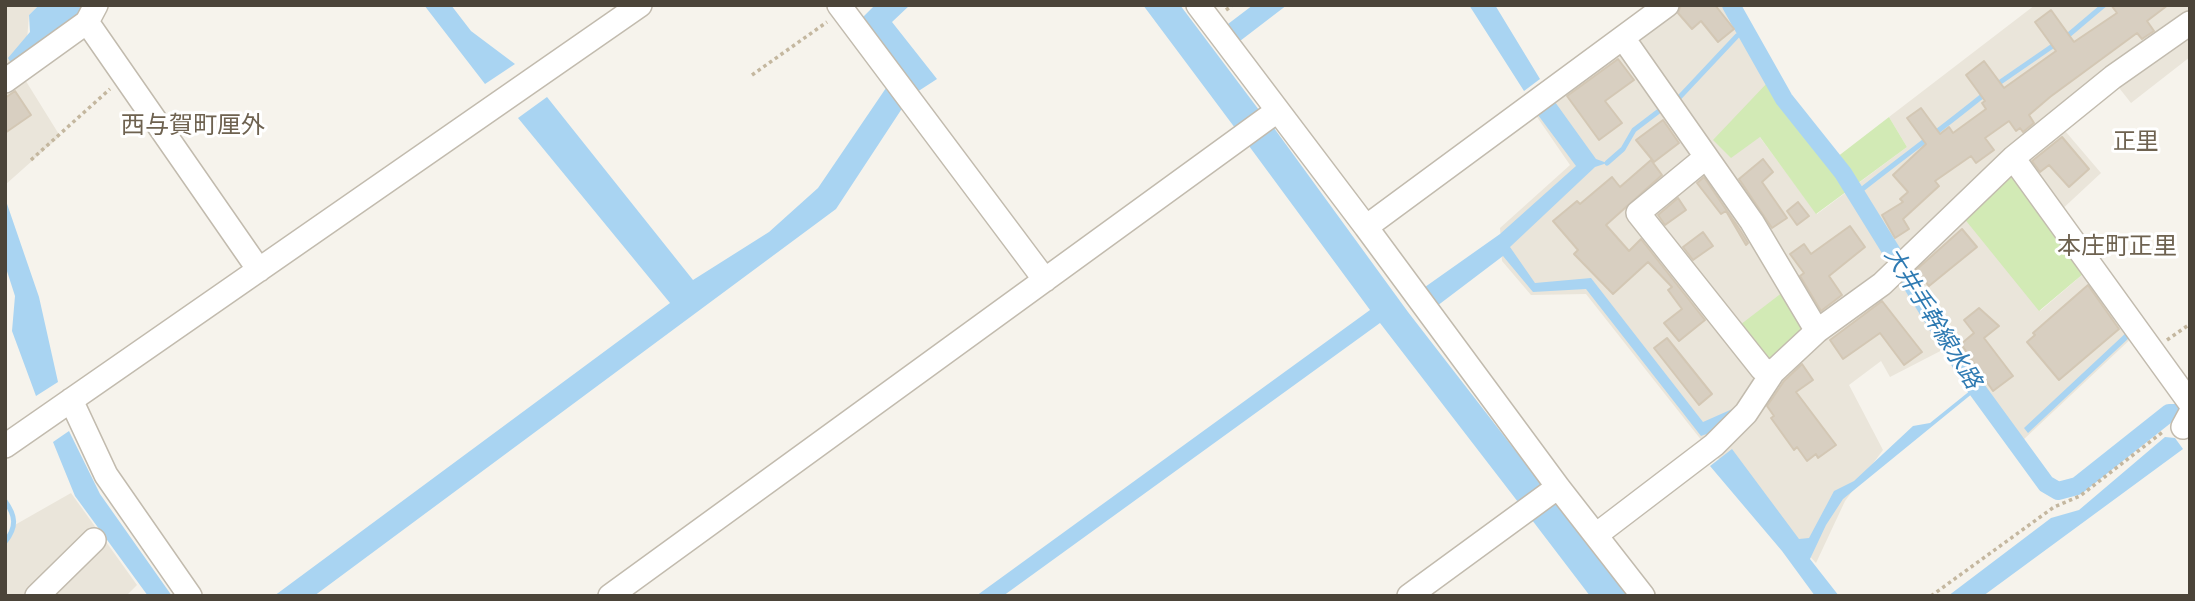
<!DOCTYPE html>
<meta charset="utf-8">
<style>
body{margin:0}
#map{position:relative;width:2195px;height:601px;overflow:hidden;background:#f6f3ec;font-family:Commissioner,sans-serif}
canvas{display:block}
.frame{position:absolute;inset:0;border:7px solid #4b4439;pointer-events:none}
</style>
<div id="map">
<canvas width="2195" height="601"></canvas>
<div class="frame"></div>
</div>
<script>
const ctx = document.querySelector('canvas').getContext('2d');
ctx.lineJoin = 'round';
function paint(path, color) { ctx.fillStyle = color; ctx.fill(path, 'evenodd'); }
function strokePath(path, color, width, dash) { ctx.strokeStyle = color; ctx.lineWidth = width; ctx.lineCap = dash ? 'butt' : 'round'; ctx.setLineDash(dash || []); ctx.stroke(path); }
function drawText(font, color, halo, rows, align = 'center') {
  ctx.font = font + ' Commissioner,"Noto Sans JP",sans-serif'; ctx.lineWidth = 6; ctx.setLineDash([]); ctx.textBaseline = 'middle'; ctx.strokeStyle = halo; ctx.fillStyle = color; for (const [text, x, y, turn = 0] of rows) {
    ctx.save(); ctx.translate(x, y); ctx.rotate((+turn || 0) * Math.PI / 180); ctx.textAlign = isNaN(turn) ? turn : align; if (halo) ctx.strokeText(text, 0, 0); ctx.fillText(text, 0, 0); ctx.restore();
  }
}
paint(new Path2D(`
 M 5,5 L 39,5 L 29,15 L 24,78 L 60,136 L 5,185 Z
 M 1654,5 L 1725,5 L 1770,82 L 1759,136 L 1817,214 L 1907,147 L 1889,117 L 2035,5 L 2190,5 L 2190,57 L 2131,103 L 2116,84 L 2060,125 L 2101,173 L 2058,213 L 2040,311 L 2089,269 L 2136,334 L 2022,441 L 1954,344 L 1890,377 L 1881,361 L 1849,385 L 1883,450 L 1845,501 L 1816,563 L 1702,441 L 1586,294 L 1531,295 L 1502,261 L 1500,228 L 1570,165 L 1535,114 Z
 M 71,493 L 137,585 L 126,596 L 5,596 L 5,539 L 13,526 Z`), '#eae5da');
paint(new Path2D(`
 M 1769,81 L 1780,102 L 1828,164 L 1889,117 L 1907,147 L 1816,214 L 1760,137 L 1731,158 L 1713,140 Z
 M 2014,166 L 2089,269 L 2039,311 L 1963,217 Z
 M 1783,292 L 1804,322 L 1804,332 L 1772,361 L 1761,359 L 1736,328 Z`), '#d2eab5');
paint(new Path2D(`
 M 39,5 L 85,5 L 61,34 L 14,68 L 8,58 L 30,32 L 29,15 Z
 M 424,5 L 451,5 L 471,31 L 515,64 L 485,84 Z
 M 875,5 L 910,5 L 892,22 L 937,79 L 917,92 L 863,17 Z
 M 1143,5 L 1180,5 L 1259,110 L 1235,128 Z
 M 1253,5 L 1287,5 L 1240,41 L 1228,24 Z
 M 1469,5 L 1495,5 L 1540,79 L 1524,91 Z
 M 886,88 L 903,107 L 836,209 L 314,596 L 274,596 L 670,303 L 518,118 L 547,97 L 693,280 L 769,232 L 818,188 Z
 M 1555,102 L 1596,159 L 1607,163 L 1595,167 L 1510,247 L 1535,283 L 1591,278 L 1703,422 L 1746,403 L 1715,431 L 1701,436 L 1586,289 L 1533,292 L 1503,256 L 1437,306 L 1425,287 L 1500,234 L 1576,166 L 1538,115 Z
 M 1274,128 L 1408,312 L 1542,485 L 1518,502 L 1380,323 L 1003,596 L 976,596 L 1370,310 L 1249,146 Z
 M 5,198 L 39,297 L 58,382 L 36,396 L 12,331 L 15,296 L 5,265 Z
 M 2128,331 L 2131,336 L 2028,433 L 2024,428 Z
 M 1971,390 L 1973,393 L 1843,499 L 1826,525 L 1810,559 L 1839,596 L 1815,596 L 1782,551 L 1710,466 L 1732,449 L 1799,539 L 1809,538 L 1834,491 L 1854,481 L 1913,426 L 1930,423 Z
 M 69,431 L 100,494 L 172,596 L 148,596 L 75,496 L 53,442 Z
 M 2165,437 L 2175,438 L 2183,449 L 1983,596 L 1948,596 L 2051,518 L 2079,510 Z
 M 1556,503 L 1628,596 L 1590,596 L 1532,520 Z`), '#a9d4f2');
strokePath(new Path2D(`
 M 2065,38 L 2104,5
 M 1996,85 L 2057,43
 M 1675,102 L 1737,36
 M 1607,163 L 1623,149 L 1634,130 L 1659,111
 M 1856,194 C 1899,160 1943,128 1986,93
 M 5,501 C 16,516 17,527 5,542`), '#a9d4f2', 5);
strokePath(new Path2D(`
 M 1731,5 L 1784,99 L 1843,173 L 1976,388 L 2046,484 L 2058,491 L 2077,486 L 2169,413 L 2179,413 L 2190,420`), '#a9d4f2', 18);
const building = new Path2D(`
 M 1681,5 L 1715,5 L 1734,29 L 1718,42 L 1701,21 L 1692,29 L 1678,13 Z
 M 2111,5 L 2168,5 L 2147,21 L 2154,31 L 2142,39 L 2137,33 L 2050,97 L 2029,115 L 2034,123 L 2023,132 L 2020,128 L 2016,131 L 2009,121 L 1985,138 L 1994,150 L 1976,163 L 1971,156 L 1935,181 L 1939,186 L 1903,219 L 1909,229 L 1895,238 L 1882,215 L 1903,202 L 1900,199 L 1908,192 L 1893,175 L 1926,144 L 1907,118 L 1921,108 L 1940,134 L 1949,127 L 1953,133 L 1986,109 L 1982,103 L 1985,101 L 1966,75 L 1984,61 L 2004,88 L 2056,51 L 2035,22 L 2051,10 L 2074,42 L 2117,13 Z
 M 1618,59 L 1634,80 L 1605,101 L 1622,123 L 1599,140 L 1567,96 Z
 M 15,91 L 31,115 L 5,133 L 5,98 Z
 M 1663,120 L 1679,143 L 1654,162 L 1636,140 Z
 M 2062,137 L 2089,169 L 2069,187 L 2049,165 L 2040,172 L 2032,161 Z
 M 1763,159 L 1773,172 L 1762,182 L 1787,218 L 1772,228 L 1739,179 Z
 M 1651,160 L 1662,175 L 1606,225 L 1629,251 L 1641,239 L 1705,320 L 1679,341 L 1664,323 L 1682,309 L 1668,290 L 1672,287 L 1648,262 L 1613,294 L 1574,254 L 1578,250 L 1553,221 L 1577,201 L 1580,204 L 1612,177 L 1620,187 Z
 M 1704,177 L 1740,230 L 1748,243 L 1746,245 L 1726,211 L 1721,214 L 1697,183 Z
 M 1678,198 L 1686,210 L 1665,225 L 1658,215 Z
 M 1798,202 L 1809,216 L 1797,225 L 1787,211 Z
 M 1850,226 L 1865,247 L 1829,276 L 1842,295 L 1821,311 L 1800,276 L 1804,273 L 1790,254 L 1804,244 L 1811,254 Z
 M 1962,229 L 1977,247 L 1929,286 L 1916,270 Z
 M 1703,232 L 1713,246 L 1693,260 L 1683,247 Z
 M 2088,285 L 2119,329 L 2059,380 L 2027,342 L 2035,335 L 2033,333 Z
 M 1882,301 L 1922,352 L 1904,365 L 1880,333 L 1843,359 L 1830,340 Z
 M 1979,308 L 1999,326 L 1984,338 L 2013,376 L 1993,391 L 1961,344 L 1974,333 L 1964,320 Z
 M 1667,338 L 1712,394 L 1699,405 L 1654,348 Z
 M 1802,364 L 1813,380 L 1796,392 L 1836,445 L 1818,458 L 1816,454 L 1807,461 L 1797,447 L 1794,450 L 1771,418 L 1774,416 L 1767,406 L 1784,381 Z`);
paint(building, '#d8cfc1');
strokePath(building, '#d3c7b4', 2);
const minor = new Path2D(`
 M 96,5 L 87,22 L 259,270
 M 839,5 L 1045,280
 M 1198,5 L 1366,227 L 1667,5
 M 1623,38 L 1752,222 L 1817,331
 M 5,81 L 87,22
 M 1705,158 L 1638,213 L 1762,369 L 1773,372
 M 2013,158 L 2190,403
 M 1366,227 L 1558,487 L 1643,596
 M 71,400 L 106,475 L 190,596
 M 2183,427 L 2190,414
 M 5,446 L 640,5
 M 1596,535 L 1714,445 L 1746,413 L 1773,372 L 1817,331 L 1882,284 L 2013,158 L 2113,77 L 2190,23
 M 37,596 L 94,540
 M 610,596 L 1277,111
 M 1409,596 L 1558,487`);
strokePath(minor, '#c2bbae', 26);
strokePath(new Path2D(`
 M 1226,10 L 1233,5
 M 752,75 L 827,22
 M 31,160 L 110,89
 M 2167,340 L 2190,324
 M 1931,596 L 2054,507 L 2080,496 L 2164,431`), '#c4b79f', 3.5, [3.5, 3.5]);
strokePath(minor, '#fff', 23);
drawText('23px', '#6e6250', '#fff', [
 ["正里",2136,141]
]);
drawText('italic 23px', '#2e7ab2', '#fff', [
 ["大井手幹線水路",1933,318,58]
]);
drawText('24px', '#6e6250', '#fff', [
 ["西与賀町厘外",193,125],
 ["本庄町正里",2117,246]
]);
</script>
